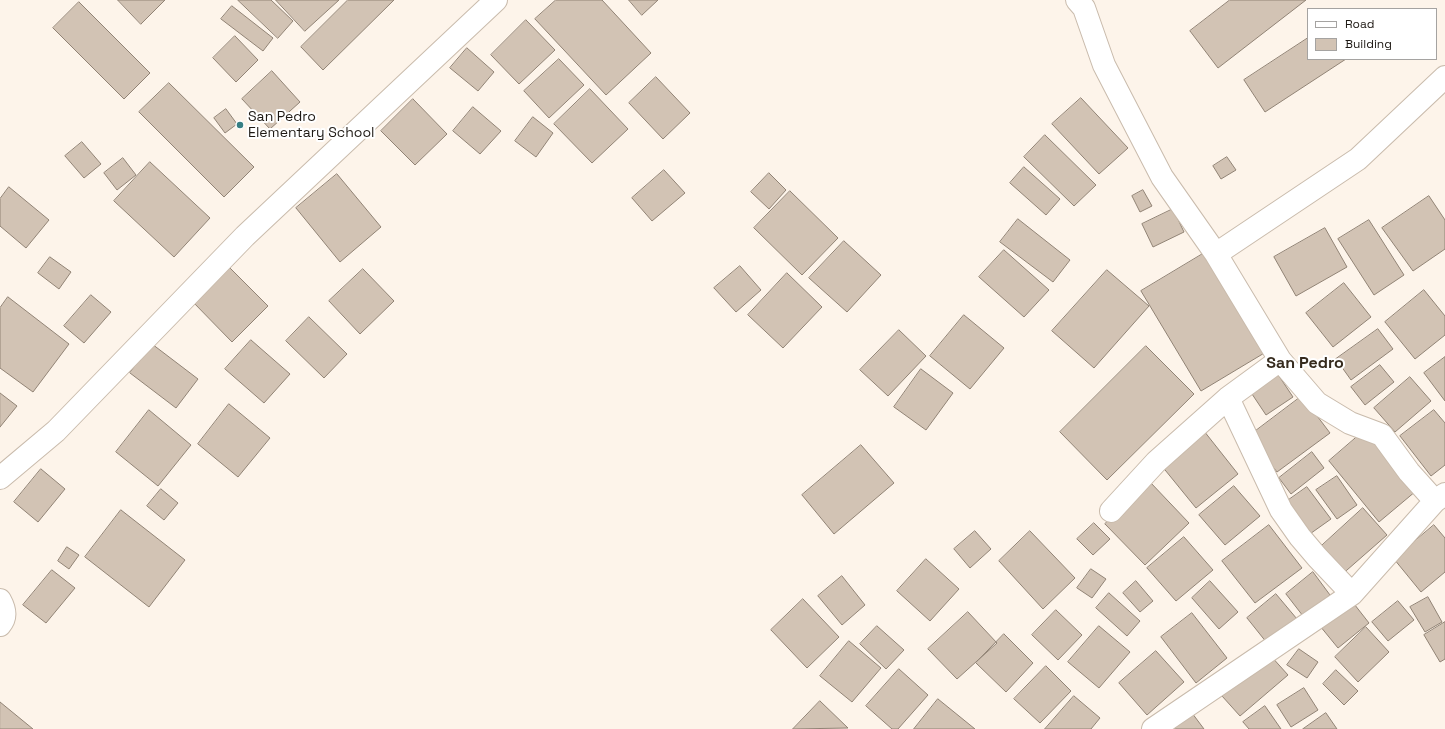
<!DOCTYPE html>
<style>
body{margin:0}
#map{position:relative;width:1445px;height:729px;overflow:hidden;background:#fdf4ea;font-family:"Space Grotesk",sans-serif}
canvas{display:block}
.legend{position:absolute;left:1307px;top:8px;width:130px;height:52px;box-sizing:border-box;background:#fff;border:1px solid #a5a3a1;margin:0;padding:5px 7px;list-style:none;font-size:12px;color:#1e1914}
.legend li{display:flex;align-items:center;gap:8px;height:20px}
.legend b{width:20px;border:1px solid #a5a3a1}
</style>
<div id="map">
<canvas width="1445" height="729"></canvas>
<ul class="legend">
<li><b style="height:5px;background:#fff"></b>Road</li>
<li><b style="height:11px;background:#d2c3b4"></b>Building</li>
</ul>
</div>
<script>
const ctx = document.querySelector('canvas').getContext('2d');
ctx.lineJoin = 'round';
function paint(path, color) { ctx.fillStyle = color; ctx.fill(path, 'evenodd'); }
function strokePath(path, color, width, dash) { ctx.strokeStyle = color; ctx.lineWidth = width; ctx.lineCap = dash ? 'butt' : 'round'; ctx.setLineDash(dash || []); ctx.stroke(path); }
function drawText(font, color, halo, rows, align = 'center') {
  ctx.font = font + ' "Space Grotesk",sans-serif'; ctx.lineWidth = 4; ctx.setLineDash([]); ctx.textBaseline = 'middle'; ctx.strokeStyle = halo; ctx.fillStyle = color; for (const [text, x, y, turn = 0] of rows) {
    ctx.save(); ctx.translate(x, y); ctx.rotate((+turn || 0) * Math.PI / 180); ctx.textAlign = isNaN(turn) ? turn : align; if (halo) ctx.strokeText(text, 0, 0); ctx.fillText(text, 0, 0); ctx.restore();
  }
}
const building = new Path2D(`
 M 118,0 L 165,0 L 141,24 Z
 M 238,0 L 271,0 L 293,21 L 278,38 Z
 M 276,0 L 339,0 L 305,31 Z
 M 348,0 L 394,0 L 323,70 L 301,47 Z
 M 556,0 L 602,0 L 651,53 L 606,95 L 535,19 Z
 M 629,0 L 658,0 L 642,15 Z
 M 1230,0 L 1306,0 L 1218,68 L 1190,31 Z
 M 79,2 L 150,73 L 124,99 L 53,28 Z
 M 232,6 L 273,38 L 263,51 L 221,19 Z
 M 526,20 L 555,50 L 519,84 L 491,55 Z
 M 235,36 L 258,60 L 236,82 L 213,58 Z
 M 1308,38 L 1308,59 L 1346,59 L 1265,112 L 1244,80 Z
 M 467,48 L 494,72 L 478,91 L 450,68 Z
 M 559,59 L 584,85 L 549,118 L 524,91 Z
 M 272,71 L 300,102 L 270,129 L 242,99 Z
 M 656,77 L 690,113 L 663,139 L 629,103 Z
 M 169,83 L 254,167 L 224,197 L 139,112 Z
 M 590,89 L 628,129 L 592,163 L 554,124 Z
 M 1081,98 L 1128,148 L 1099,174 L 1052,124 Z
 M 413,99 L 447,134 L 415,165 L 381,131 Z
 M 473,107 L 501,131 L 480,154 L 453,131 Z
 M 226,109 L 237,124 L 225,133 L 214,118 Z
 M 533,117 L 553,133 L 536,157 L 515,141 Z
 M 1045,135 L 1096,185 L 1074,206 L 1024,157 Z
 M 82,142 L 101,164 L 84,178 L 65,156 Z
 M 1227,157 L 1236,170 L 1221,179 L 1213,166 Z
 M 123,158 L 136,175 L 117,190 L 104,173 Z
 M 150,162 L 210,218 L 174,257 L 114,201 Z
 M 1024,167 L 1060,199 L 1046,215 L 1010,183 Z
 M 664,170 L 685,193 L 652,221 L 632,198 Z
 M 769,173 L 786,190 L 769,209 L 751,192 Z
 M 337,174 L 381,227 L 340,262 L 296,208 Z
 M 9,187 L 49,220 L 26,248 L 0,226 L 0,199 Z
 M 1143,190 L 1152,206 L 1140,212 L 1132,196 Z
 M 790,191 L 838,238 L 802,275 L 754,228 Z
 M 1429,196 L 1445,220 L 1445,249 L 1413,271 L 1382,228 Z
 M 1173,209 L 1184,232 L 1153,247 L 1142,224 Z
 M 1018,219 L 1070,260 L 1053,282 L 1000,242 Z
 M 1369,220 L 1404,275 L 1374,295 L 1338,239 Z
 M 1325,228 L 1347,267 L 1296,296 L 1274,257 Z
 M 844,241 L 881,275 L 847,312 L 809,278 Z
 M 1211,249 L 1271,349 L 1201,391 L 1141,291 Z
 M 1004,250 L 1049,290 L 1024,317 L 979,277 Z
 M 50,257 L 71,272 L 59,289 L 38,273 Z
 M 228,266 L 268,306 L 232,342 L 192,301 Z
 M 740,266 L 761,290 L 736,312 L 714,288 Z
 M 363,269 L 394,301 L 360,334 L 329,301 Z
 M 1107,270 L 1149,306 L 1094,368 L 1052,331 Z
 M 787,273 L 822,307 L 783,348 L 748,315 Z
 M 1344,283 L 1371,317 L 1333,347 L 1306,313 Z
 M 1424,290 L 1445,316 L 1445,335 L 1415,359 L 1385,322 Z
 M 91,295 L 111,312 L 84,343 L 64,326 Z
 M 8,297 L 69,344 L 33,392 L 0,368 L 0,308 Z
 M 964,315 L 1004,348 L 970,389 L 930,356 Z
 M 309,317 L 347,354 L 324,378 L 286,341 Z
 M 1378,329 L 1393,349 L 1351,380 L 1336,359 Z
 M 899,330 L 926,356 L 888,396 L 860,370 Z
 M 251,340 L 290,374 L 264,403 L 225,369 Z
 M 152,344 L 198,379 L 176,408 L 130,373 Z
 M 1146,346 L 1194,394 L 1107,480 L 1060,432 Z
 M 1445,357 L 1445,401 L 1424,373 Z
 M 1380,365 L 1394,382 L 1365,405 L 1351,387 Z
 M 921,369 L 953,393 L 926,430 L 894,407 Z
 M 1277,373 L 1293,397 L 1266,415 L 1250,391 Z
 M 1410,377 L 1431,401 L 1395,432 L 1374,408 Z
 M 0,393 L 17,406 L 0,427 Z
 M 1302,396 L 1330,433 L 1277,472 L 1249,436 Z
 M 229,404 L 270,438 L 238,477 L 198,444 Z
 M 149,410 L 191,445 L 158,486 L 116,452 Z
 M 1434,410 L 1445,423 L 1445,465 L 1431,476 L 1400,436 Z
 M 1365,430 L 1416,491 L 1379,522 L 1329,461 Z
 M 1204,431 L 1238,474 L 1196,508 L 1161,465 Z
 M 861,445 L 894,483 L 834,534 L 802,495 Z
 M 1312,452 L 1324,468 L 1291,494 L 1279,478 Z
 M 41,469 L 65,489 L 38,522 L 14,502 Z
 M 1337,476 L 1357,505 L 1337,519 L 1316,490 Z
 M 1150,482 L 1189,523 L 1145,565 L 1105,524 Z
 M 1234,486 L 1260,516 L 1225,545 L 1199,515 Z
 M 1307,487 L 1331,519 L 1307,536 L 1283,504 Z
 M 161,489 L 178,503 L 164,520 L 147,506 Z
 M 1363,508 L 1387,535 L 1339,577 L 1316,551 Z
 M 121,510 L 185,560 L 149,607 L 85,557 Z
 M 1094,523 L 1110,539 L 1093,555 L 1077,539 Z
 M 1269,525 L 1302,568 L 1255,603 L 1222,561 Z
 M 1434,525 L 1445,538 L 1445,572 L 1421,592 L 1394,559 Z
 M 975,531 L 991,549 L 970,568 L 954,549 Z
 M 1030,531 L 1075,578 L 1043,609 L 999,561 Z
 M 1184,537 L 1213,570 L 1176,601 L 1147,568 Z
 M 67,547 L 79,555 L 69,569 L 58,561 Z
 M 926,559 L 959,589 L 930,621 L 897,591 Z
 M 1091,569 L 1106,579 L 1092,598 L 1077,588 Z
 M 52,570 L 75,588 L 46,623 L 23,605 Z
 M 1313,572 L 1330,595 L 1303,616 L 1286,594 Z
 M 842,576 L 865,605 L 842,625 L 818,596 Z
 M 1136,581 L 1153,601 L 1140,612 L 1123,593 Z
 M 1210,581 L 1238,612 L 1219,629 L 1192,598 Z
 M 1109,593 L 1140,621 L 1127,636 L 1096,608 Z
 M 1276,594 L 1297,619 L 1267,643 L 1247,618 Z
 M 1428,597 L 1442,622 L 1425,632 L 1410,607 Z
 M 803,599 L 839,637 L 807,668 L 771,630 Z
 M 1351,600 L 1369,623 L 1338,648 L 1320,626 Z
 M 1398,601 L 1414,620 L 1388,641 L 1372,622 Z
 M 1056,610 L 1082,635 L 1058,660 L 1032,635 Z
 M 968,612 L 997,643 L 957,679 L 928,649 Z
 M 1192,613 L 1227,658 L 1196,683 L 1161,637 Z
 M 1445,622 L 1445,659 L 1440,662 L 1424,635 Z
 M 877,626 L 904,650 L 886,669 L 860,644 Z
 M 1099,626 L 1130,652 L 1099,688 L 1068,662 Z
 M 1366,627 L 1389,652 L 1358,682 L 1335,657 Z
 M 1004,634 L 1033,663 L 1006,692 L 976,663 Z
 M 849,641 L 881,668 L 852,702 L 820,676 Z
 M 1299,649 L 1318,662 L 1307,678 L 1287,665 Z
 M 1156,651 L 1184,682 L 1147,715 L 1119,683 Z
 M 1270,655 L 1288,675 L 1240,716 L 1222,696 Z
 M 1046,666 L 1071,691 L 1040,723 L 1014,699 Z
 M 899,669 L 928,695 L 898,729 L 892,729 L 866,706 Z
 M 1336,670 L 1358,691 L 1344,705 L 1323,684 Z
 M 1304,688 L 1318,710 L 1291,727 L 1277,705 Z
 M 1074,696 L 1100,718 L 1091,729 L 1045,729 Z
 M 938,699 L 975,729 L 914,729 Z
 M 820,701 L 848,728 L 793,729 Z
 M 0,702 L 33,729 L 0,729 Z
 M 1265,706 L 1281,729 L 1249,729 L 1243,722 Z
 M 1192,713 L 1204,729 L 1171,729 Z
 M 1326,713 L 1337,729 L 1303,729 Z`);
paint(building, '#d2c3b4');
strokePath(building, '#918375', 1);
const street = new Path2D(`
 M 1077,0 L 1084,8 L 1104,65 L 1162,177 L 1216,254 L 1280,360 L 1317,403 L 1350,423 L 1382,435 L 1409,472 L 1435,501
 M 1216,254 L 1358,159 L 1445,77
 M 1228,398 L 1281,510 L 1300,537 L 1317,557 L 1352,594
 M 0,478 L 56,431 L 245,236 L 496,0
 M 1111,511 L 1156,462 L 1228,398 L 1280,360
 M 0,600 C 5,609 7,617 0,625
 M 1153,729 L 1352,594 L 1435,501 L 1445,494`);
strokePath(street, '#c9bbac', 24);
strokePath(street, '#fff', 22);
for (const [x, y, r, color] of [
 [240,125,4,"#367f84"]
]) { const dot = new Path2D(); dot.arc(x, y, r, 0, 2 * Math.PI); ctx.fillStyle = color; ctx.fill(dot); strokePath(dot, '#fff', 1.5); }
drawText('14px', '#1e1914', '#fff', [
 ["San Pedro",248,117],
 ["Elementary School",248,133]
], 'left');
drawText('bold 16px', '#362b1e', '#fff', [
 ["San Pedro",1305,364]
]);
</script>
